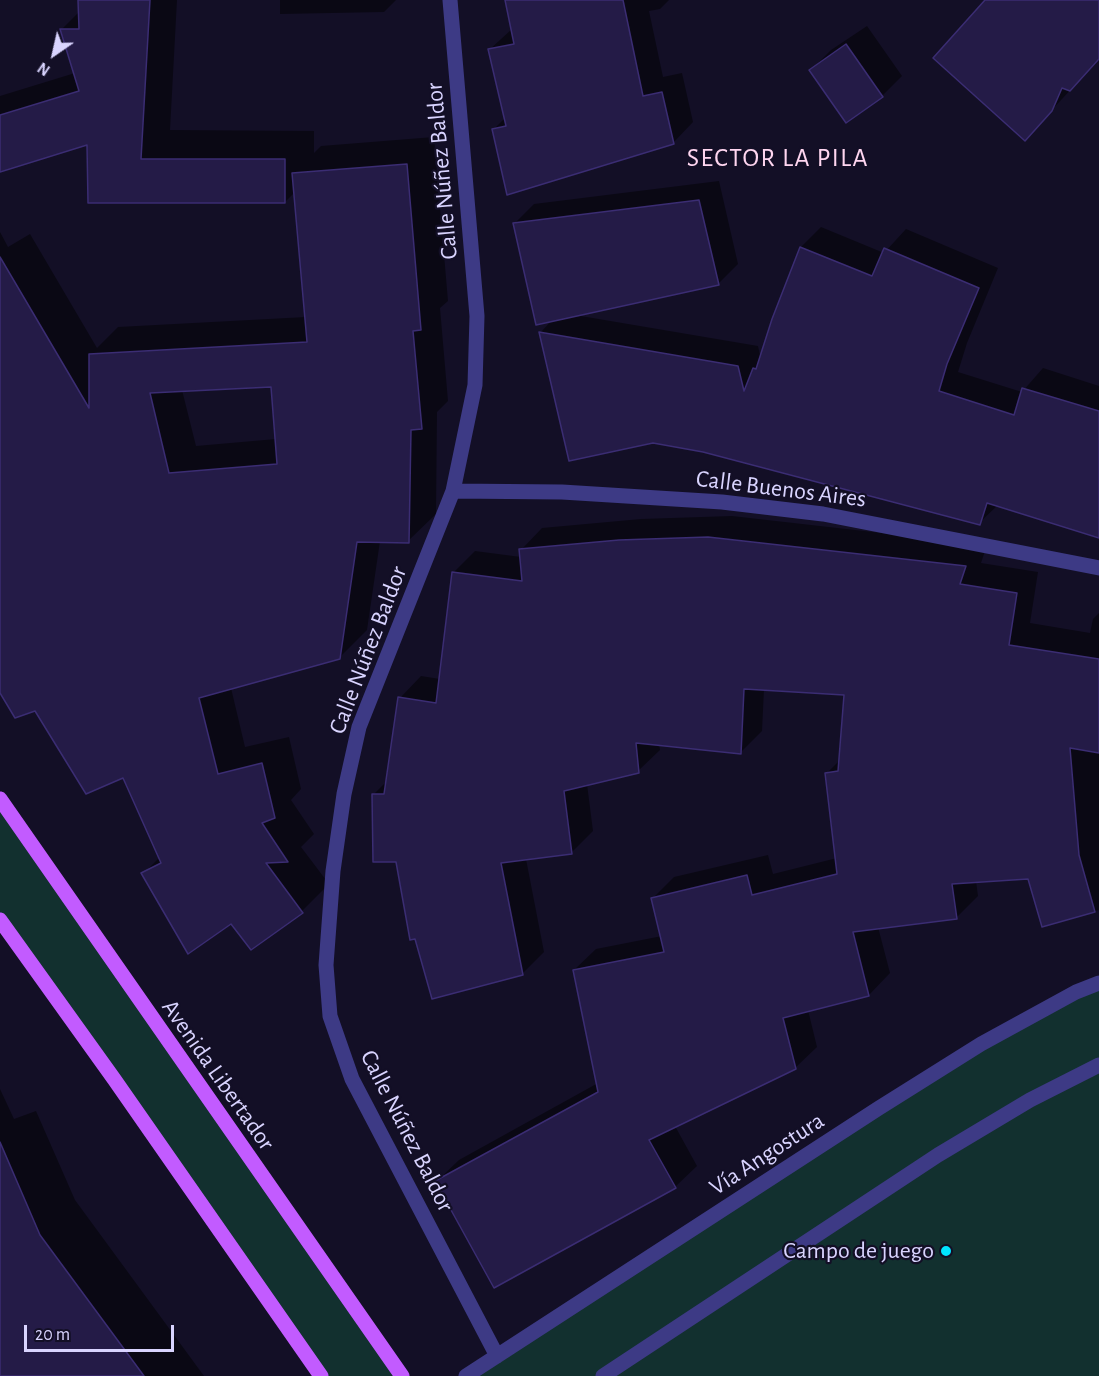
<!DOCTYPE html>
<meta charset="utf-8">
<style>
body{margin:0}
#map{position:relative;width:1099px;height:1376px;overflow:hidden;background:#130f26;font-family:"Alegreya Sans",sans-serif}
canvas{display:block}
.north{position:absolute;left:24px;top:24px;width:60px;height:60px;-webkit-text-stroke:4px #130f26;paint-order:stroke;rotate:214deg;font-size:16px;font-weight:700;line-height:24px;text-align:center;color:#d9d4ff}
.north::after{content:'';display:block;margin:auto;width:21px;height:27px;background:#d9d4ff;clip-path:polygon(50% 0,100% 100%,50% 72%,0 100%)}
.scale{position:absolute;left:24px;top:1325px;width:150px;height:27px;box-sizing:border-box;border:3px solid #d9d4ff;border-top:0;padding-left:8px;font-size:18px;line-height:21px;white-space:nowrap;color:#d9d4ff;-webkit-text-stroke:4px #130f26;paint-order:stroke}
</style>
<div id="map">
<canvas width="1099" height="1376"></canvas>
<div class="north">N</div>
<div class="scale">20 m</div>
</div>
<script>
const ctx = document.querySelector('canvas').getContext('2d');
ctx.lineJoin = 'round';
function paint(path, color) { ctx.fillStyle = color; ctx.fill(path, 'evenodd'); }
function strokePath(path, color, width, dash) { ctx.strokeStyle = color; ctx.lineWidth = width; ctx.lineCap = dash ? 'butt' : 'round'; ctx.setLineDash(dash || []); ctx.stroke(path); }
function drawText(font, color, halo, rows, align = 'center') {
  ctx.font = font + ' "Alegreya Sans",sans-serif'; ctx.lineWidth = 4.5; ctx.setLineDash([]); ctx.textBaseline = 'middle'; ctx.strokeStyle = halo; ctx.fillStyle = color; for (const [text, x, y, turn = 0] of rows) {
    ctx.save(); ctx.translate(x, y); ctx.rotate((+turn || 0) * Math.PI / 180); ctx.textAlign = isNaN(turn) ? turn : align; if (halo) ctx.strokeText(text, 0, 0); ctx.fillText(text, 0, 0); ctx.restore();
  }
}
paint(new Path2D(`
 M 0,799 L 402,1376 L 321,1376 L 0,920 Z
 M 1099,983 L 1099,1376 L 466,1376 L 879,1108 Z`), '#12302f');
paint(new Path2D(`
 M 79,0 L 177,0 L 170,130 L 314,131 L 314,153 L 321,146 L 434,137 L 448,301 L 440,308 L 448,401 L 437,412 L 436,514 L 408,541 L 380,541 L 367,630 L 339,658 L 231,688 L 245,747 L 289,737 L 301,789 L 291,800 L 314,834 L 301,847 L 329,884 L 302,911 L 231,922 L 143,874 L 160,857 L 123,776 L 35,709 L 0,690 L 0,232 L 8,247 L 30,234 L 97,348 L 118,327 L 306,317 L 295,192 L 285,202 L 89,201 L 89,143 L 0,171 L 0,96 L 75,73 L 62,29 L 80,11 ZM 272,385 L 276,439 L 196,446 L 182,390 Z
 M 280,0 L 396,0 L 384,12 L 280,14 Z
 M 507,0 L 669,0 L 660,9 L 649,11 L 663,77 L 682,73 L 693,122 L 673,143 L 494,129 L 505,118 L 489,50 L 512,29 Z
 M 987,0 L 1099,0 L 1099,59 L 1025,139 Z
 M 867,26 L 902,76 L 882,96 L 846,121 L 811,70 L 831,50 Z
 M 719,181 L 738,264 L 718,284 L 575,315 L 758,346 L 761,360 L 801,247 L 821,227 L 884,253 L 906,229 L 998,268 L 967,343 L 958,372 L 1022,392 L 1043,368 L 1099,386 L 1099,535 L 998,505 L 979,523 L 703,450 L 653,442 L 571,459 L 541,332 L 553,319 L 514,224 L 534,204 Z
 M 732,516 L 987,545 L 981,563 L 1038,572 L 1030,623 L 1090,633 L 1093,619 L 1099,613 L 1099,910 L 1043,925 L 1029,878 L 976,881 L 978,896 L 956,918 L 878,927 L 890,973 L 869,995 L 808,1010 L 817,1047 L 795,1068 L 675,1126 L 697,1166 L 675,1187 L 437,1181 L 459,1160 L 598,1083 L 574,970 L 596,949 L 662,936 L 652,899 L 674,877 L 768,855 L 773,874 L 837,858 L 826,774 L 841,759 L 845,694 L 764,689 L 762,731 L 740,753 L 659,744 L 660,750 L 638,771 L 587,784 L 593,831 L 571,853 L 526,859 L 544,952 L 522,974 L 397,860 L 373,795 L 387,781 L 400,698 L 421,676 L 440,679 L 453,573 L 475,551 L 521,557 L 521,550 L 542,528 L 641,519 Z
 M 0,1089 L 14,1119 L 36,1111 L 75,1200 L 204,1376 L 0,1376 Z`), '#0007');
const building = new Path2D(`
 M 78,0 L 150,0 L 141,159 L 285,159 L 285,203 L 88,203 L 87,145 L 0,172 L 0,115 L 79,91 L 60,29 L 79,29 Z
 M 505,0 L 623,0 L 643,96 L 662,92 L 674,144 L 507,195 L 492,129 L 506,126 L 488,49 L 514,44 Z
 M 985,0 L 1099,0 L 1099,59 L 1070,91 L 1062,88 L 1052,111 L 1025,141 L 933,58 Z
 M 846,44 L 883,97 L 846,123 L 809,70 Z
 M 407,164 L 421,330 L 413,331 L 422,429 L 411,430 L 409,543 L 357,542 L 340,659 L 199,698 L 218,774 L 262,763 L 275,818 L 262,823 L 288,862 L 266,863 L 303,913 L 251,950 L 231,924 L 188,954 L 141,873 L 161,863 L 123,778 L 86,794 L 35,711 L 15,718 L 0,693 L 0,257 L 89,408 L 89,354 L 307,342 L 292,173 ZM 271,387 L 277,464 L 169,473 L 150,393 Z
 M 699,200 L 719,285 L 536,325 L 513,223 Z
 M 800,247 L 872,276 L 884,248 L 979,288 L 947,364 L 939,391 L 1014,415 L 1022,388 L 1099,411 L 1099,538 L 987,503 L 980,525 L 703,452 L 653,443 L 569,461 L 539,332 L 738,366 L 744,391 L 753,368 L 756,369 L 772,319 Z
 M 708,537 L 966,566 L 960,584 L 1017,593 L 1009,645 L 1099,659 L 1099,753 L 1070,748 L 1079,855 L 1095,912 L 1042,927 L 1028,879 L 952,884 L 957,919 L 853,932 L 869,996 L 783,1018 L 796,1069 L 649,1140 L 676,1188 L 494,1288 L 435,1181 L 598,1092 L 573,970 L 664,952 L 651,898 L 747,875 L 752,895 L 837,874 L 825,773 L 838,771 L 844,695 L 744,689 L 741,754 L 636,743 L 639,773 L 564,791 L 572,854 L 501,863 L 523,975 L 432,999 L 415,939 L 410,940 L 396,862 L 373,862 L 372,794 L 384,794 L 398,697 L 436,703 L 452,572 L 522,581 L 519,549 L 619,540 Z
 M 0,1142 L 40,1235 L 144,1376 L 0,1376 Z`);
paint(building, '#241b47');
strokePath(building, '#3b2d73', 1.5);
strokePath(new Path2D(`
 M 450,0 L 477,316 L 475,385 L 453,491 L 359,727 L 344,794 L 333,871 L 326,965 L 330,1016 L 352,1079 L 497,1356
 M 453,491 L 562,492 L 722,502 L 823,514 L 1099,568
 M 466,1376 L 879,1108 L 981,1044 L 1076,992 L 1099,983
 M 603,1376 L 938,1155 L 1030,1100 L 1099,1065`), '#3d3a85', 15);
strokePath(new Path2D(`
 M 0,799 L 402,1376
 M 0,920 L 114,1079 L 321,1376`), '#c25bff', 15);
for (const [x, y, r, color] of [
 [946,1251,6,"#00e5ff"]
]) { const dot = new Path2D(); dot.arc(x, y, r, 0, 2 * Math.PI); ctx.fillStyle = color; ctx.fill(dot); strokePath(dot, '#130f26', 2); }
drawText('24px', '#d9d4ff', '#130f26', [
 ["Calle Núñez Baldor",442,171,-95],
 ["Calle Buenos Aires",781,489,7],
 ["Calle Núñez Baldor",368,650,-69],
 ["Avenida Libertador",218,1075,55],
 ["Calle Núñez Baldor",407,1131,63],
 ["Vía Angostura",767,1154,-33]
]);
drawText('24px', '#d9d4ff', '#130f26', [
 ["Campo de juego",934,1251]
], 'right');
ctx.letterSpacing = '1.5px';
drawText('26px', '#ffd6f0', '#130f26', [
 ["SECTOR LA PILA",778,158]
]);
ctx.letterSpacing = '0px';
</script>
